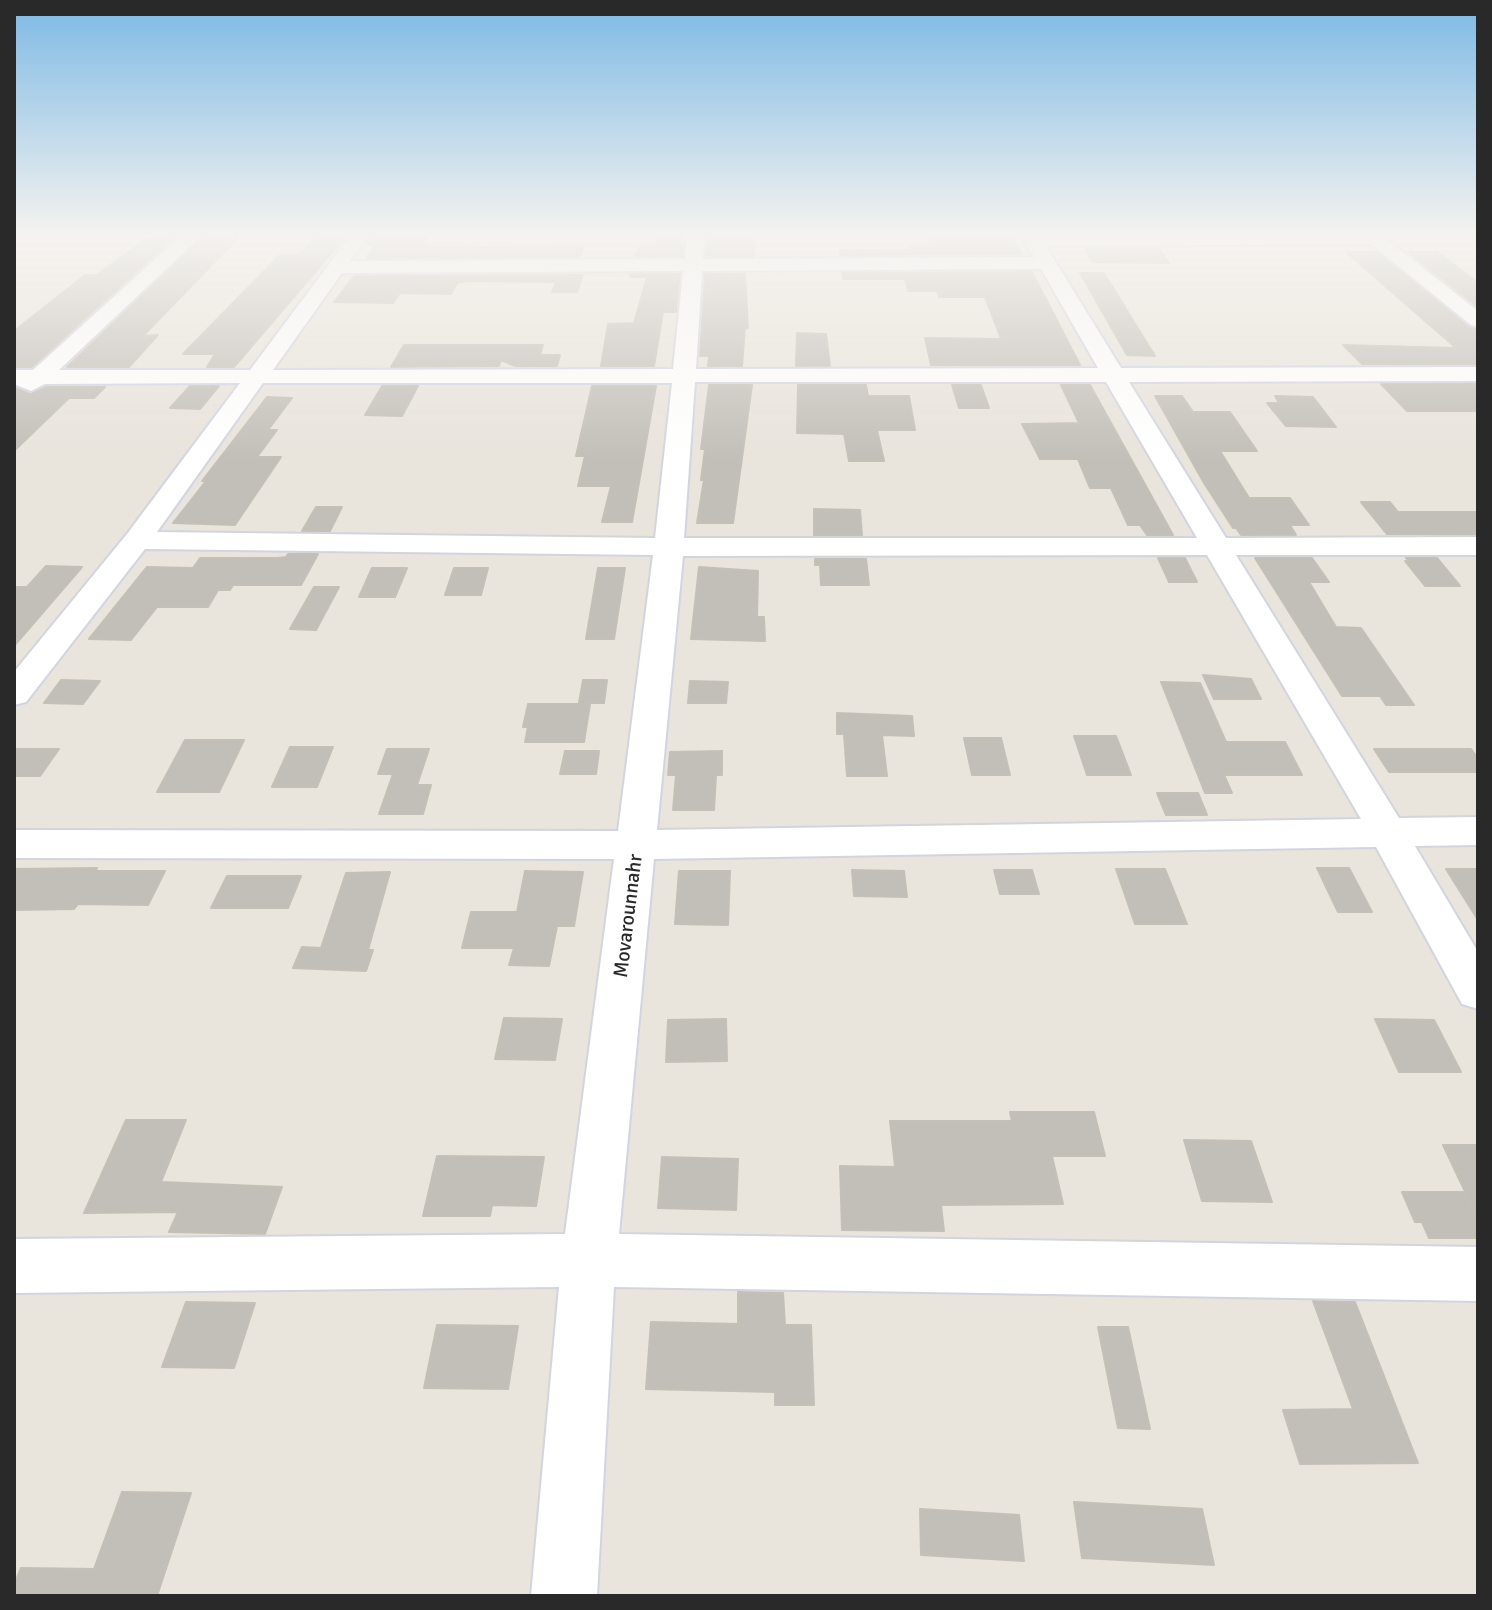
<!DOCTYPE html>
<style>
body{margin:0}
#map{position:relative;width:1492px;height:1610px;overflow:hidden;background:#e9e4dc;font-family:Signika,sans-serif}
canvas{display:block}
.frame{position:absolute;inset:0;border:16px solid #292929;pointer-events:none}
</style>
<div id="map">
<canvas width="1492" height="1610"></canvas>
<div class="frame"></div>
</div>
<script>
const ctx = document.querySelector('canvas').getContext('2d');
ctx.lineJoin = 'round';
function paint(path, color) { ctx.fillStyle = color; ctx.fill(path, 'evenodd'); }
function strokePath(path, color, width, dash) { ctx.strokeStyle = color; ctx.lineWidth = width; ctx.lineCap = dash ? 'butt' : 'round'; ctx.setLineDash(dash || []); ctx.stroke(path); }
function drawText(font, color, halo, rows, align = 'center') {
  ctx.font = font + ' Signika,sans-serif'; ctx.lineWidth = 8; ctx.setLineDash([]); ctx.textBaseline = 'middle'; ctx.strokeStyle = halo; ctx.fillStyle = color; for (const [text, x, y, turn = 0] of rows) {
    ctx.save(); ctx.translate(x, y); ctx.rotate((+turn || 0) * Math.PI / 180); ctx.textAlign = isNaN(turn) ? turn : align; if (halo) ctx.strokeText(text, 0, 0); ctx.fillText(text, 0, 0); ctx.restore();
  }
}
const building = new Path2D(`
 M 152,235 L 177,235 L 32,367 L 14,367 L 14,331 L 85,275 L 96,275 Z
 M 205,235 L 239,237 L 143,336 L 158,335 L 129,367 L 67,367 Z
 M 317,235 L 347,235 L 234,367 L 207,367 L 215,354 L 183,354 L 280,255 L 300,255 Z
 M 372,235 L 430,235 L 423,245 L 428,245 L 427,247 L 584,246 L 580,257 L 367,258 L 374,248 L 367,243 Z
 M 659,235 L 684,235 L 682,256 L 635,256 L 642,244 L 656,245 Z
 M 708,235 L 756,235 L 754,256 L 706,256 Z
 M 927,235 L 1012,235 L 1021,254 L 840,255 L 840,250 L 911,250 L 910,246 L 930,246 Z
 M 1159,248 L 1169,263 L 1093,262 L 1085,249 Z
 M 1346,252 L 1377,252 L 1469,327 L 1478,330 L 1478,364 L 1362,364 L 1343,345 L 1456,348 Z
 M 1408,252 L 1438,252 L 1478,283 L 1478,307 Z
 M 1032,272 L 1080,365 L 931,365 L 925,338 L 1001,339 L 985,297 L 939,297 L 937,291 L 908,291 L 905,279 L 843,279 L 842,273 Z
 M 1080,273 L 1104,273 L 1155,356 L 1127,355 Z
 M 630,274 L 680,274 L 676,312 L 663,312 L 654,366 L 601,366 L 608,324 L 634,323 L 647,277 L 630,277 Z
 M 705,274 L 745,274 L 748,328 L 745,328 L 742,366 L 708,366 L 709,356 L 700,356 Z
 M 583,275 L 577,292 L 552,292 L 556,282 L 467,281 L 457,283 L 451,294 L 400,293 L 393,303 L 334,302 L 354,276 Z
 M 797,333 L 826,334 L 830,366 L 796,366 Z
 M 404,345 L 543,345 L 540,355 L 560,355 L 557,366 L 515,366 L 501,360 L 499,366 L 391,367 Z
 M 1381,384 L 1478,384 L 1478,411 L 1407,411 Z
 M 709,385 L 752,385 L 733,523 L 697,523 L 704,480 L 701,480 L 705,449 L 701,449 Z
 M 798,385 L 866,385 L 868,396 L 909,396 L 915,430 L 877,430 L 884,461 L 849,461 L 844,434 L 797,433 Z
 M 952,385 L 981,385 L 989,408 L 959,408 Z
 M 1061,385 L 1090,385 L 1173,535 L 1147,535 L 1140,525 L 1128,525 L 1111,488 L 1090,488 L 1078,459 L 1040,459 L 1022,424 L 1079,423 Z
 M 190,386 L 219,386 L 200,409 L 170,408 Z
 M 382,386 L 418,386 L 402,416 L 365,415 Z
 M 592,386 L 656,386 L 632,522 L 602,522 L 611,486 L 578,486 L 585,456 L 576,456 Z
 M 14,387 L 30,394 L 46,387 L 105,387 L 94,398 L 69,398 L 14,451 Z
 M 1155,396 L 1182,396 L 1193,412 L 1230,412 L 1257,451 L 1220,451 L 1249,498 L 1290,498 L 1309,525 L 1290,525 L 1296,535 L 1241,535 L 1236,528 L 1233,528 L 1204,483 Z
 M 1275,396 L 1313,397 L 1336,427 L 1286,426 L 1267,403 L 1279,403 Z
 M 267,397 L 292,398 L 268,430 L 277,430 L 257,457 L 281,457 L 235,525 L 173,523 L 206,481 L 202,481 Z
 M 1361,502 L 1390,502 L 1398,512 L 1478,512 L 1478,534 L 1387,534 Z
 M 316,507 L 342,507 L 330,531 L 302,531 Z
 M 814,509 L 860,510 L 862,535 L 814,535 Z
 M 288,554 L 318,554 L 301,585 L 233,585 L 230,590 L 218,590 L 208,607 L 157,607 L 131,640 L 89,639 L 147,567 L 193,568 L 200,558 L 278,558 L 286,557 Z
 M 1158,558 L 1185,558 L 1197,582 L 1169,582 Z
 M 1255,558 L 1312,558 L 1329,582 L 1309,582 L 1336,627 L 1361,628 L 1414,705 L 1386,705 L 1380,696 L 1342,696 Z
 M 1406,558 L 1437,558 L 1460,586 L 1425,586 L 1405,561 L 1409,561 Z
 M 815,559 L 866,559 L 869,585 L 821,585 L 820,565 L 815,565 Z
 M 46,566 L 82,567 L 14,646 L 14,587 L 27,587 Z
 M 699,567 L 758,571 L 757,617 L 764,617 L 765,641 L 691,639 Z
 M 372,568 L 407,568 L 395,597 L 359,597 Z
 M 454,568 L 488,568 L 481,595 L 445,595 Z
 M 598,568 L 625,568 L 614,639 L 586,639 Z
 M 314,587 L 339,587 L 316,630 L 290,629 Z
 M 1203,675 L 1251,679 L 1261,699 L 1214,699 Z
 M 61,680 L 100,681 L 83,704 L 44,703 Z
 M 583,680 L 607,680 L 604,703 L 579,703 Z
 M 690,681 L 728,682 L 726,703 L 688,703 Z
 M 1161,682 L 1200,683 L 1226,742 L 1285,742 L 1302,775 L 1224,775 L 1232,793 L 1205,793 Z
 M 528,704 L 590,704 L 584,742 L 525,742 L 528,727 L 523,727 Z
 M 837,713 L 912,716 L 914,736 L 882,735 L 887,776 L 847,776 L 844,734 L 837,734 Z
 M 1074,736 L 1116,736 L 1131,775 L 1087,775 Z
 M 964,738 L 1001,738 L 1010,775 L 972,775 Z
 M 185,740 L 244,740 L 219,792 L 157,792 Z
 M 290,747 L 333,747 L 317,787 L 272,787 Z
 M 14,749 L 59,749 L 40,776 L 14,776 Z
 M 387,749 L 429,749 L 417,785 L 431,785 L 423,814 L 379,814 L 393,774 L 378,774 Z
 M 1374,749 L 1471,749 L 1478,758 L 1478,772 L 1389,772 Z
 M 565,751 L 599,751 L 596,774 L 560,774 Z
 M 722,751 L 722,775 L 716,775 L 714,810 L 673,810 L 676,775 L 668,775 L 670,752 Z
 M 1157,793 L 1198,793 L 1207,815 L 1166,815 Z
 M 97,868 L 96,871 L 165,871 L 148,905 L 78,904 L 74,909 L 14,910 L 14,869 Z
 M 1317,868 L 1349,868 L 1372,912 L 1338,912 Z
 M 1116,869 L 1165,869 L 1187,924 L 1135,924 Z
 M 1446,869 L 1478,869 L 1478,920 Z
 M 852,870 L 904,871 L 907,897 L 854,896 Z
 M 994,870 L 1032,870 L 1039,894 L 1000,894 Z
 M 525,871 L 583,872 L 574,926 L 557,926 L 549,966 L 509,965 L 514,948 L 462,948 L 471,912 L 517,912 Z
 M 679,871 L 730,871 L 728,925 L 675,924 Z
 M 390,872 L 368,950 L 373,950 L 366,971 L 293,968 L 302,947 L 321,948 L 346,873 Z
 M 227,876 L 301,876 L 288,908 L 211,908 Z
 M 504,1018 L 562,1019 L 555,1060 L 495,1059 Z
 M 726,1019 L 727,1061 L 666,1062 L 668,1020 Z
 M 1375,1019 L 1434,1020 L 1461,1072 L 1399,1072 Z
 M 1010,1112 L 1094,1112 L 1105,1156 L 1052,1156 L 1063,1204 L 941,1205 L 944,1231 L 842,1230 L 840,1166 L 895,1167 L 890,1121 L 1012,1121 Z
 M 126,1120 L 186,1120 L 161,1182 L 282,1187 L 265,1234 L 169,1232 L 178,1212 L 84,1213 Z
 M 1184,1140 L 1251,1141 L 1272,1202 L 1202,1201 Z
 M 1443,1145 L 1478,1145 L 1478,1219 Z
 M 437,1156 L 544,1157 L 536,1206 L 492,1205 L 490,1216 L 423,1216 Z
 M 662,1157 L 738,1159 L 736,1210 L 658,1208 Z
 M 1402,1192 L 1463,1192 L 1478,1223 L 1478,1238 L 1429,1238 L 1422,1222 L 1415,1222 Z
 M 738,1292 L 783,1293 L 785,1325 L 811,1325 L 814,1405 L 775,1405 L 775,1392 L 646,1389 L 651,1322 L 738,1324 Z
 M 1313,1301 L 1355,1302 L 1418,1463 L 1300,1464 L 1283,1410 L 1353,1409 Z
 M 186,1302 L 255,1303 L 234,1368 L 162,1367 Z
 M 437,1325 L 518,1326 L 508,1389 L 424,1388 Z
 M 1098,1327 L 1128,1327 L 1150,1429 L 1118,1428 Z
 M 122,1492 L 191,1493 L 157,1596 L 14,1596 L 14,1585 L 21,1568 L 94,1569 Z
 M 1074,1502 L 1202,1509 L 1214,1565 L 1082,1558 Z
 M 920,1509 L 1019,1515 L 1024,1561 L 921,1555 Z`);
paint(building, '#c2beb8');
strokePath(building, '#c5c0b6', 2);
const minor = new Path2D(`
 M 182,235 L 202,235 L 59,370 L 250,370 L 351,235 L 369,235 L 350,261 L 685,259 L 687,235 L 705,235 L 703,259 L 1034,257 L 1021,235 L 1381,235 L 1478,311 L 1478,327 L 1471,325 L 1371,244 L 1046,246 L 1121,368 L 1478,367 L 1478,381 L 1129,382 L 1226,538 L 1478,537 L 1478,555 L 1236,555 L 1399,818 L 1478,817 L 1478,845 L 1415,846 L 1478,952 L 1478,1009 L 1462,1004 L 1376,847 L 654,859 L 619,1234 L 1478,1247 L 1478,1301 L 614,1287 L 597,1596 L 531,1596 L 559,1287 L 14,1293 L 14,1239 L 565,1234 L 614,859 L 14,858 L 14,830 L 618,831 L 653,555 L 145,549 L 26,702 L 14,705 L 14,672 L 127,534 L 240,383 L 45,384 L 31,391 L 14,384 L 14,370 L 33,370 ZM 1041,269 L 1098,368 L 696,369 L 702,271 ZM 683,271 L 673,369 L 273,370 L 342,273 ZM 695,382 L 1106,382 L 1197,538 L 684,538 ZM 263,383 L 672,383 L 655,538 L 157,532 ZM 1207,555 L 1361,819 L 657,830 L 683,556 Z`);
strokePath(minor, '#d2d4e0', 4);
paint(minor, '#fff');
const sky = ctx.createLinearGradient(0, 0, 0, 460);
sky.addColorStop(0, '#7cb9e5');
sky.addColorStop(0.51, '#f5f3ef');
sky.addColorStop(1, '#f5f3ef00');
ctx.fillStyle = sky;
ctx.fillRect(0, 0, 1492, 460);
drawText('20px', '#292929', '#fff', [
 ["Movarounnahr",629,916,-83]
]);
</script>
